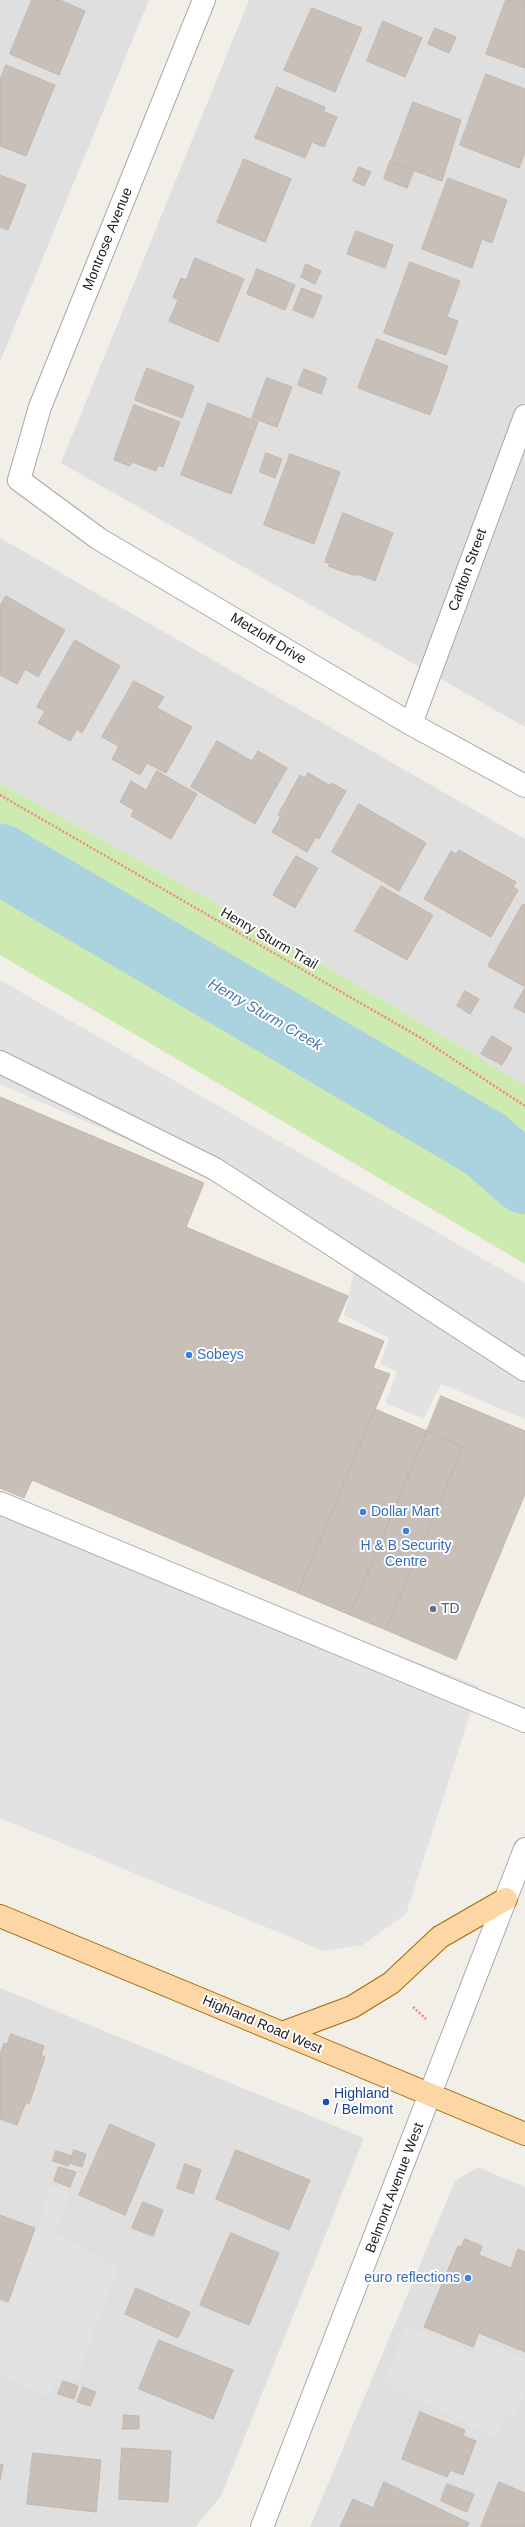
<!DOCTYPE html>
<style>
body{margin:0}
canvas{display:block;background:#f2efe9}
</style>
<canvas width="525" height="2527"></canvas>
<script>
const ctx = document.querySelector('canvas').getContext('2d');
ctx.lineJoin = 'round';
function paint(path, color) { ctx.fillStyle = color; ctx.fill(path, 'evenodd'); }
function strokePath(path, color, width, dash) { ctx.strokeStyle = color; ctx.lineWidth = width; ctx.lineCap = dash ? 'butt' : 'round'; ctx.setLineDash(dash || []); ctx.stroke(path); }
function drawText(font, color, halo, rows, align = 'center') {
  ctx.font = font + ' Helvetica,sans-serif'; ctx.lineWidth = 4; ctx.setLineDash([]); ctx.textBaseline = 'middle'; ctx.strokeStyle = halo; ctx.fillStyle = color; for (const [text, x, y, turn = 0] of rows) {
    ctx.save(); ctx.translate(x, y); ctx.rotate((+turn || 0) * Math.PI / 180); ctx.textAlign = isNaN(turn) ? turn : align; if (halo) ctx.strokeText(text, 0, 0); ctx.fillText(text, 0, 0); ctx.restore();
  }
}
paint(new Path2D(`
 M 0,0 L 149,0 L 0,362 Z
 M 249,0 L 525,0 L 525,727 L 61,463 Z
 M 0,538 L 525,839 L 525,1085 L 270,933 L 0,783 Z
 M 0,1988 L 364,2138 L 221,2496 L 195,2527 L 0,2527 Z
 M 478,2167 L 525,2187 L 525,2527 L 310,2527 L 455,2181 Z`), '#e0dfdf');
paint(new Path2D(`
 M 0,783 L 270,933 L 525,1085 L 525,1264 L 0,955 Z`), '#cdebb0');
paint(new Path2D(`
 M 0,980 L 525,1283 L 525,1419 L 441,1384 L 424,1419 L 385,1403 L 397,1372 L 380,1364 L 389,1338 L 344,1315 L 354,1272 L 205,1174 L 0,1084 Z
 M 0,1502 L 479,1686 L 406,1914 L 363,1945 L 324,1951 L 0,1818 Z
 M 51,2186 L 71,2191 L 56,2233 L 118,2268 L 76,2380 L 57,2377 L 49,2397 L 0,2373 L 0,2302 L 9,2305 Z
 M 407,2324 L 472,2355 L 479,2340 L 525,2360 L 525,2392 L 515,2416 L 506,2414 L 495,2439 L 384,2384 Z`), '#e2e2e2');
strokePath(new Path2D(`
 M 0,859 L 485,1144 L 525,1179`), '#aad3df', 70);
const building = new Path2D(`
 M 32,0 L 60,0 L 85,11 L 59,75 L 10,54 Z
 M 506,0 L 525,0 L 525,68 L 486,54 Z
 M 312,8 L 362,28 L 335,92 L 284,70 Z
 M 383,21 L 422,38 L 405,77 L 367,61 Z
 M 435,28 L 456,37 L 449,53 L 428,44 Z
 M 6,65 L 55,85 L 26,156 L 0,146 L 0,80 Z
 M 486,74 L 525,89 L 525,152 L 519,168 L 460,145 Z
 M 277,87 L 325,107 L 324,112 L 337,117 L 324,147 L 312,142 L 305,158 L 255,138 Z
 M 413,102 L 461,120 L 442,181 L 391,162 Z
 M 244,159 L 291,179 L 265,242 L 217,222 Z
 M 390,161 L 414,170 L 407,188 L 384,179 Z
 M 359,167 L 371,172 L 364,186 L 353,181 Z
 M 0,175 L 26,185 L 8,230 L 0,227 Z
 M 448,178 L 507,200 L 492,243 L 482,239 L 472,268 L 422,249 Z
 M 356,231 L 393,245 L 385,268 L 347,254 Z
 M 195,258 L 244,279 L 218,342 L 169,321 L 178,300 L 173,297 L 181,278 L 186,280 Z
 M 410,262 L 460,281 L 447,317 L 458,321 L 446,355 L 384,333 Z
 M 306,264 L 321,271 L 315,284 L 301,277 Z
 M 257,269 L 295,285 L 285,310 L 247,294 Z
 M 302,288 L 322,296 L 313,318 L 293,310 Z
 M 377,339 L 448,366 L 430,415 L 358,388 Z
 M 147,368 L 194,386 L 182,418 L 135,400 Z
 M 304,369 L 327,378 L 321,394 L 298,385 Z
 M 267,378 L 292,387 L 277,427 L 252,418 Z
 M 208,403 L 258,422 L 231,494 L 181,475 Z
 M 134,405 L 180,422 L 163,467 L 158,465 L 156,471 L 132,462 L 130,466 L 114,460 Z
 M 266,453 L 282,459 L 275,478 L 260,472 Z
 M 290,454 L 340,472 L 314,544 L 264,525 Z
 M 343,513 L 393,533 L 375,581 L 357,574 L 356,576 L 328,566 L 330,564 L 325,562 Z
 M 6,596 L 65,630 L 38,677 L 25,669 L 17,684 L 0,675 L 0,606 Z
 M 75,640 L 120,666 L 82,733 L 77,729 L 70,741 L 38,723 L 45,711 L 37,707 Z
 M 134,681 L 164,697 L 157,708 L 192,727 L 166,773 L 147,763 L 140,775 L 112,759 L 119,746 L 102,737 Z
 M 217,741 L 252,761 L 258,751 L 287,768 L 255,824 L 191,787 Z
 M 157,771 L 197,794 L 171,839 L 131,816 L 134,810 L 120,802 L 131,781 L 146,790 Z
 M 308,773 L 331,786 L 332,783 L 346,791 L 319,839 L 316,837 L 307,852 L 272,832 L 281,817 L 278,815 L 300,775 L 305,778 Z
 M 359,804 L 426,843 L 399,891 L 332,852 Z
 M 459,850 L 516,882 L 513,887 L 518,890 L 491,937 L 424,899 L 451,851 L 456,854 Z
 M 296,856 L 318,868 L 295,908 L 273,895 Z
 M 381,886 L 433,915 L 407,960 L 355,931 Z
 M 523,904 L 525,905 L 525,987 L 488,966 Z
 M 525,988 L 525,1013 L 514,1007 Z
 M 465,991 L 479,999 L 470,1014 L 457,1006 Z
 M 492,1036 L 512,1048 L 502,1065 L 481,1054 Z
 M 0,1097 L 204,1183 L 186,1227 L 348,1296 L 337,1322 L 384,1341 L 373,1368 L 390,1374 L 298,1593 L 32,1480 L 24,1498 L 0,1488 Z
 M 441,1396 L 525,1431 L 525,1494 L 456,1660 L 386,1630 L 463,1447 L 427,1431 Z
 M 375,1409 L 427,1431 L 350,1615 L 298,1593 Z
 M 427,1431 L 463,1447 L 386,1630 L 350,1615 Z
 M 11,2034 L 44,2046 L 41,2055 L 45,2057 L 29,2104 L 26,2102 L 17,2125 L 0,2119 L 0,2054 L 4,2043 L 7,2044 Z
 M 110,2124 L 155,2144 L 125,2215 L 79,2195 Z
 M 74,2150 L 86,2154 L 82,2167 L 70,2163 Z
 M 236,2150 L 310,2180 L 289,2230 L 216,2199 Z
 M 56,2151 L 72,2156 L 68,2166 L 53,2161 Z
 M 185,2164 L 201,2170 L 193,2194 L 177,2188 Z
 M 59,2167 L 76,2172 L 70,2187 L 54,2181 Z
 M 143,2202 L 163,2210 L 153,2236 L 132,2228 Z
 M 0,2215 L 35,2228 L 8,2302 L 0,2299 Z
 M 231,2233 L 279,2253 L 249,2325 L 200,2305 Z
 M 465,2239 L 482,2246 L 479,2255 L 511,2268 L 518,2249 L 525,2252 L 525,2352 L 479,2333 L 473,2347 L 424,2327 L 458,2246 L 461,2247 Z
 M 136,2288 L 190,2312 L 178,2338 L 125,2314 Z
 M 159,2340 L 233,2370 L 213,2419 L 139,2389 Z
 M 63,2381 L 78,2386 L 74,2399 L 58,2394 Z
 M 83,2387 L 96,2392 L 90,2406 L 77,2402 Z
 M 420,2412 L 465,2430 L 463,2436 L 476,2441 L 463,2475 L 450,2470 L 447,2477 L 402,2459 Z
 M 124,2415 L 139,2416 L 139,2429 L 123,2429 Z
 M 122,2448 L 171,2451 L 168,2502 L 119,2499 Z
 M 33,2453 L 101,2460 L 96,2512 L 27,2504 Z
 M 0,2464 L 3,2465 L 0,2480 Z
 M 384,2482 L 469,2523 L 467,2527 L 340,2527 L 353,2499 L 373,2508 Z
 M 499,2482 L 525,2493 L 525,2527 L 481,2527 Z
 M 447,2484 L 474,2494 L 467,2512 L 441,2501 Z`);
paint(building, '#c7bfb8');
strokePath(building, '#c4b6ab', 1);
const minor = new Path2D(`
 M 204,0 L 40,407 L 19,480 L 99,539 L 411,724 L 525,786
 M 411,724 L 525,416
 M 0,1062 L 215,1169 L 525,1370
 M 0,1503 L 525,1721
 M 262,2527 L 525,1849`);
const major = new Path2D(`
 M 0,1916 L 525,2134
 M 282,2033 L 352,2007 L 391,1983 L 440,1937 L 506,1899`);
strokePath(minor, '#a9a9a9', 24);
strokePath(major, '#a06b00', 24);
strokePath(new Path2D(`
 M 0,795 L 421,1038 L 525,1106
 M 413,2007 L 426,2019`), '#fa8072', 2.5, [2, 2]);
strokePath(minor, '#fff', 22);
strokePath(major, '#fcd6a4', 22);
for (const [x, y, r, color] of [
 [189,1355,4,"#3f7fe0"],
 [363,1512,4,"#3f7fe0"],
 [406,1531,4,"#3f7fe0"],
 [433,1609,4,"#5c6f8a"],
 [326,2102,4,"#1a4fb4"],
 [468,2278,4,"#3f7fe0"]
]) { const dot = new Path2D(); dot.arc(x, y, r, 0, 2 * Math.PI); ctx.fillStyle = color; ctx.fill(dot); strokePath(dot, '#fff', 1.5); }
drawText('14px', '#222', '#fff', [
 ["Montrose Avenue",108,239,-68],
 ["Carlton Street",468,570,-70],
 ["Metzloff Drive",268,639,31],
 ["Henry Sturm Trail",269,939,30],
 ["Highland Road West",262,2025,23],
 ["Belmont Avenue West",395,2188,-69]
]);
drawText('14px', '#366cbe', '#fff', [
 ["Sobeys",197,1355],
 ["Dollar Mart",371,1512],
 ["H & B Security",406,1546,"center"],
 ["Centre",406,1562,"center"],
 ["euro reflections",460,2278,"right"]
], 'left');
drawText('14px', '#4e5e75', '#fff', [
 ["TD",441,1609]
], 'left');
drawText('14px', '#164399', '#fff', [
 ["Highland",334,2094],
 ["/ Belmont",334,2110]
], 'left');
drawText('italic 15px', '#4a7aab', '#fff', [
 ["Henry Sturm Creek",265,1015,30]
]);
</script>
